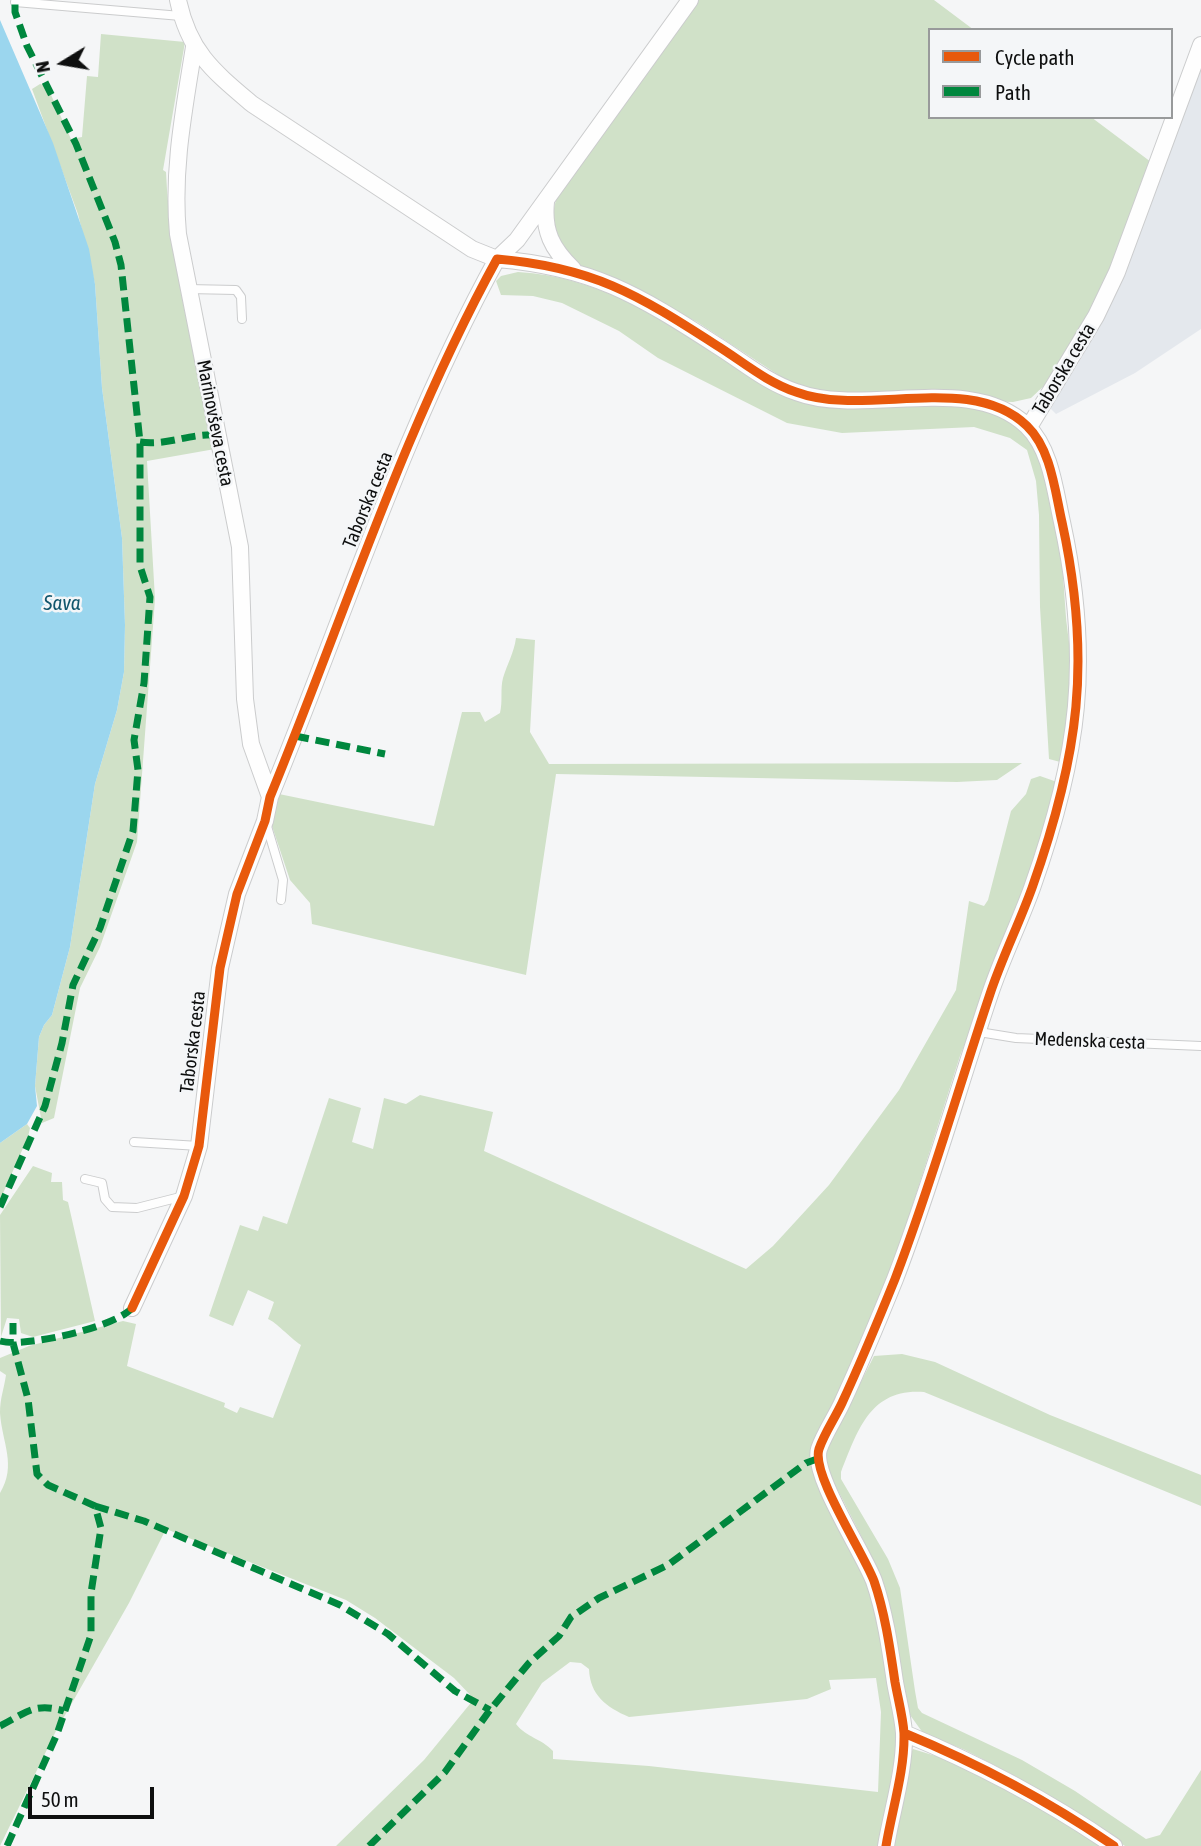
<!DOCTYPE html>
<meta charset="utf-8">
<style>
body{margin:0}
#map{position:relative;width:1201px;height:1846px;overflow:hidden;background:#f5f6f7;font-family:"Asap Condensed",sans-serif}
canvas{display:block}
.legend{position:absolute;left:928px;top:28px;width:245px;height:91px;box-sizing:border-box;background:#f4f6f8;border:2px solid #989a9b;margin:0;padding:9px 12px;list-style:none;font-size:21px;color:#0e0f0f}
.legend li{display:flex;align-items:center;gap:14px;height:35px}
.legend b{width:35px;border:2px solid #989a9b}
.north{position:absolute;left:28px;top:28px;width:70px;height:70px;-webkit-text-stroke:5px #f4f6f8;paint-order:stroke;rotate:259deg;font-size:19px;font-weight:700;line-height:28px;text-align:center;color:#0e0f0f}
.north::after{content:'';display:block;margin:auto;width:24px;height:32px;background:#0e0f0f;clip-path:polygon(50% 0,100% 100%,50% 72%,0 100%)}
.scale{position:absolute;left:28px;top:1787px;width:126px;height:32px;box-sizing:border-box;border:4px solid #0e0f0f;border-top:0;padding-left:9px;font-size:21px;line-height:24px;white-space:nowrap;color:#0e0f0f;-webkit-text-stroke:5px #f4f6f8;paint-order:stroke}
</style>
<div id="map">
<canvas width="1201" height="1846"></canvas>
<ul class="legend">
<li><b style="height:9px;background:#e8590c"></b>Cycle path</li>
<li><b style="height:9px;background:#00873e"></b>Path</li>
</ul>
<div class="north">N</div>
<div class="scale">50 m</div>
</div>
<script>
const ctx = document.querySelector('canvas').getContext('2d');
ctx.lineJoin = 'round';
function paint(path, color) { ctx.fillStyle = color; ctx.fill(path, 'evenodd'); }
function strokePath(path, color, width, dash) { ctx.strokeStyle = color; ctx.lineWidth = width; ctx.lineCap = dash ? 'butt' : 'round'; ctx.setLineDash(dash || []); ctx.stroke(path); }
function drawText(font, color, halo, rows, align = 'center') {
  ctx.font = font + ' "Asap Condensed",sans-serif'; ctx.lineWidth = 5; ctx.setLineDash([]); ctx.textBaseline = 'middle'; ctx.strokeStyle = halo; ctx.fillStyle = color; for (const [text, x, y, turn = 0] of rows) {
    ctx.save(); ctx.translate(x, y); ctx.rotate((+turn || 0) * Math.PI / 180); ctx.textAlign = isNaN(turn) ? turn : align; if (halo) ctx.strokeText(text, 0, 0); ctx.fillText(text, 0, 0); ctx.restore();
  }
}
paint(new Path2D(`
 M 1201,61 L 1201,329 L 1135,373 L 1056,414 L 1048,406 L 1078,364 L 1103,317 Z`), '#e4e8ed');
paint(new Path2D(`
 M 699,0 L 934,0 L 974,30 L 930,30 L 930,117 L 1091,117 L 1151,162 L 1109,279 L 1046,384 L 1031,398 L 1013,402 L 846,397 L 819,393 L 786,380 L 697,322 L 623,283 L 579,265 L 558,244 L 552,216 L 556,200 Z
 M 101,34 L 185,42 L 163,170 L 166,172 C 170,265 196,358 215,449 L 147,461 L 155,599 L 137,842 L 100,947 L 80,988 L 54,1118 L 42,1123 L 35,1086 L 39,1037 L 44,1025 L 52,1015 L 70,947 L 95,784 L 117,710 L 124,672 L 125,625 L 122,538 L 102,388 L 95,284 L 78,214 L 32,89 L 40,84 L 47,86 L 71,139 L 82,137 L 87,76 L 98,77 Z
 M 518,272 C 598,277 655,315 720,357 C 739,369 758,384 779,393 C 846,422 894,400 961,407 C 979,409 1008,415 1021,428 C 1061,467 1062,572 1067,626 C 1069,645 1073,665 1074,684 C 1074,709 1067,737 1064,763 L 1049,759 L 1040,607 L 1039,515 L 1036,481 L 1027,450 L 1010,438 L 974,427 L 842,433 L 787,423 L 658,358 L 619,331 L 562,303 L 533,296 L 501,295 L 496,281 L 501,276 Z
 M 516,638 L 535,640 L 530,732 L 549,764 L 1022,763 L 997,780 L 957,782 L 556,774 L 526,975 L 312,924 L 310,903 L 290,880 L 271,823 L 279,794 L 434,826 L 462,712 L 480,712 L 485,722 L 500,713 C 503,701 500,689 503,678 C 507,664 514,653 516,638 Z
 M 1040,776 L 1057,782 L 1029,880 L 960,1056 L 893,1267 L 870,1329 L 811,1454 L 811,1467 L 863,1571 L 884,1643 L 897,1716 L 897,1743 L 880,1846 L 336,1846 L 424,1760 L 474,1699 L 454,1678 L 375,1618 L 346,1600 L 166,1529 L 129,1603 L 56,1731 L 0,1846 L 0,1493 C 17,1465 2,1443 0,1413 C 0,1398 4,1389 6,1375 L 0,1371 L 0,1358 L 29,1346 L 123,1321 L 136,1324 L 127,1366 L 225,1403 L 224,1407 L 237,1413 L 240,1407 L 273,1418 L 301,1345 C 289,1337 276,1322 268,1319 L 274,1302 L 248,1290 L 233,1326 L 209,1316 L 240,1225 L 258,1231 L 263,1216 L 287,1224 L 329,1098 L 361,1108 L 352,1142 L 373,1149 L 384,1098 L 406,1104 L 420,1095 L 493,1112 L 484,1151 L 746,1269 L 773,1246 L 829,1185 L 899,1090 L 956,990 L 969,901 L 984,906 L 988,900 L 1011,811 L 1026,794 L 1031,779 ZM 570,1662 L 581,1663 L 589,1669 C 590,1695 606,1707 629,1717 L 807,1699 L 831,1689 L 829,1680 L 876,1678 L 881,1712 L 878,1792 L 649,1766 L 553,1759 L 553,1751 C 541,1738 527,1738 516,1724 L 542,1683 Z
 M 27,1124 L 30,1128 L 28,1137 L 0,1200 L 0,1143 Z
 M 33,1166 L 52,1173 L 51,1182 L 62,1182 L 63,1200 L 68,1202 L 95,1321 L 33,1337 L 21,1333 L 19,1319 L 7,1318 L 1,1337 L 0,1215 Z
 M 902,1354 L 935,1362 L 1050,1415 L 1201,1475 L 1201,1506 L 924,1392 C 870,1388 858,1430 841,1472 L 841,1479 L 888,1559 L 900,1588 L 915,1691 L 918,1708 L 922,1713 L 1022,1760 L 1075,1791 L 1146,1839 L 1160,1835 L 1201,1770 L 1201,1846 L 1125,1846 L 1015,1776 L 965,1750 L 923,1733 L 910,1715 L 886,1595 L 877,1567 L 826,1467 L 825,1453 L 874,1356 Z
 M 913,1749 L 965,1765 L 1106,1846 L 892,1846 L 909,1756 Z`), '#d0e1c8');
paint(new Path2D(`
 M 0,20 L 53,143 L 89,249 L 95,284 L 102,388 L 122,538 L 125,625 L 124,672 L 117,710 L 95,784 L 70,947 L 52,1015 L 44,1025 L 39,1037 L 35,1086 L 37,1106 L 27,1124 L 0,1143 Z`), '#9bd6ee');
const service = new Path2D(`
 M 15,2 L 181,16
 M 188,289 L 236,290 L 241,297 L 242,319
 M 266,823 L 283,880 L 281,900
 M 979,1032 L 1016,1038 L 1201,1046
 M 134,1142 L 199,1146
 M 85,1179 L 102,1183 L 105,1199 L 112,1207 L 137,1208 L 184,1196`);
const minor = new Path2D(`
 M 178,0 C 189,52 213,71 252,104 L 472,249 L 497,259 L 517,240 L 690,0
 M 194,47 C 184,110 172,170 178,234 L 240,547 L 245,699 L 251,744 L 270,797
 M 546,202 C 543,231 552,249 573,269
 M 1029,427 L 1096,316 L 1117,272 L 1201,45
 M 132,1308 L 184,1196 L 199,1146 L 220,968 L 237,894 L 265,821 L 270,797 C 344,617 403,430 497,259 C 592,267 637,294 716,345 C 742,361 766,382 796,392 C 865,418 970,371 1027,426 C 1051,449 1055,491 1062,522 C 1092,660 1079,756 1032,888 C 1019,924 1002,958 990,994 C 958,1089 931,1186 895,1279 C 878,1321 861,1362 842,1403 C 835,1418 824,1434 819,1449 C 811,1474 863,1552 874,1581 C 885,1613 890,1648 895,1682 C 898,1699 903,1717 904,1733 C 905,1770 892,1810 886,1846
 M 904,1733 C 979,1764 1047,1800 1114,1846`);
strokePath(service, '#cbcccd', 10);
strokePath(minor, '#cbcccd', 18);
strokePath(service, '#fefefe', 8);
strokePath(minor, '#fefefe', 16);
strokePath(new Path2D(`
 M 140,442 C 167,446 190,433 217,435
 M 295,736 L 385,754
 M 0,1207 L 45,1106 L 62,1043 L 73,985 L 100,928 L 133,831 L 138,770 L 134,740 L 144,683 L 150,597 L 140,566 L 140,442 L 121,265 L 115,242 L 76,144 L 27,46 L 15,12 L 15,0
 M 0,1341 C 25,1348 116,1327 132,1308
 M 95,1506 L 144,1521 L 340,1605 L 388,1634 L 455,1691 L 490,1710
 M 0,1726 C 26,1713 34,1702 64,1711
 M 7,1846 L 57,1734 L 91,1635 L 91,1593 L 101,1528 L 95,1506 L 48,1485 L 37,1474 L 28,1399 L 13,1343 L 13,1323
 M 369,1846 L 445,1772 L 490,1710 L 529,1663 L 559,1636 L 571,1617 L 599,1598 L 668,1565 L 806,1463 L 817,1459`), '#00873e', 7, [14, 7]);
strokePath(new Path2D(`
 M 132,1308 L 184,1196 L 199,1146 L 220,968 L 237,894 L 265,821 L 270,797 C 344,617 403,430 497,259 C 592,267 637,294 716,345 C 742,361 766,382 796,392 C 865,418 970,371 1027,426 C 1051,449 1055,491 1062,522 C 1092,660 1079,756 1032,888 C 1019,924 1002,958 990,994 C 958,1089 931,1186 895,1279 C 878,1321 861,1362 842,1403 C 835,1418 824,1434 819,1449 C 811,1474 863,1552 874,1581 C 885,1613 890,1648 895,1682 C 898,1699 903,1717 904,1733 C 905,1770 892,1810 886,1846
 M 904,1733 C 979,1764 1047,1800 1114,1846`), '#e8590c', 9);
drawText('19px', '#0e0f0f', '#f4f6f8', [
 ["Taborska cesta",1064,369,-59],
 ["Marinovševa cesta",215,423,79],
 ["Taborska cesta",368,500,-68],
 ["Medenska cesta",1090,1041,2],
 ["Taborska cesta",193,1042,-83]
]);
drawText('italic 21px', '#11566d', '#f4f6f8', [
 ["Sava",62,603]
]);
</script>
